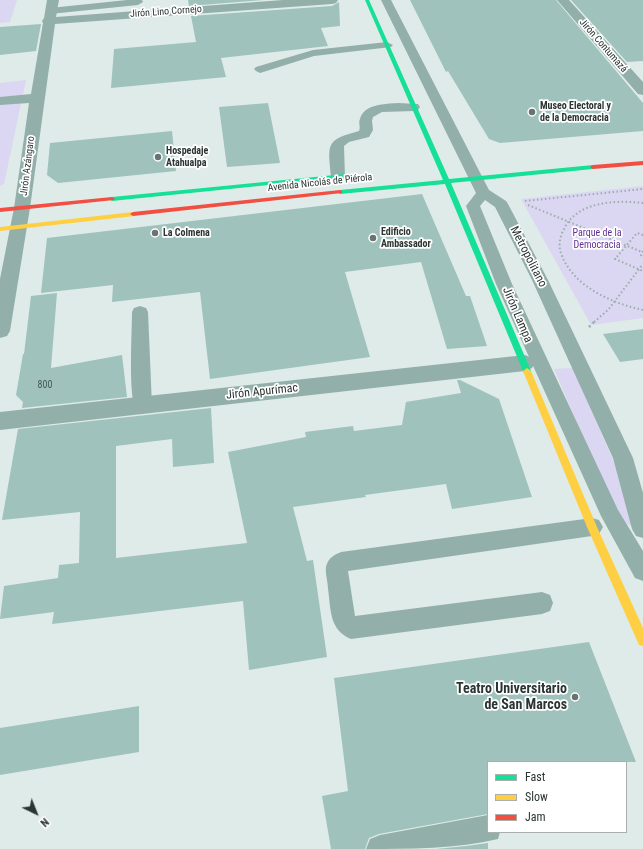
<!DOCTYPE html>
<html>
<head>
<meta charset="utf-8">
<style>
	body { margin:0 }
	#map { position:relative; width:643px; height:849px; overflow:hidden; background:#dfebe8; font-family:"Roboto Condensed",sans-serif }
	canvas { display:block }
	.legend { position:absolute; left:487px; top:761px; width:140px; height:72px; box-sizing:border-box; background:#fff; border:1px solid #aaaead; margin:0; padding:5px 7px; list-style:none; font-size:12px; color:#2a3432 }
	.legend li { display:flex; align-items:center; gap:8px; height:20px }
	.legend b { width:20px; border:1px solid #aaaead }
	.north { position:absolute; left:16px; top:793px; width:40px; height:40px; -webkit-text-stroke:3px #fff; paint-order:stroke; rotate:137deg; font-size:11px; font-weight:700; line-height:16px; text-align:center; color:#2a3432 }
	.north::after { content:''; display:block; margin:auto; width:14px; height:18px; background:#2a3432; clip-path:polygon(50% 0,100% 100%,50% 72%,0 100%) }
</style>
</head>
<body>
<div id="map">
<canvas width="643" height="849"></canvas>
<ul class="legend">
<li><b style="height:5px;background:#16e098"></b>Fast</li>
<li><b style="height:5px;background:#ffcf43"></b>Slow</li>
<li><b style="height:5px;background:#f24e42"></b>Jam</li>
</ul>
<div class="north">N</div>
</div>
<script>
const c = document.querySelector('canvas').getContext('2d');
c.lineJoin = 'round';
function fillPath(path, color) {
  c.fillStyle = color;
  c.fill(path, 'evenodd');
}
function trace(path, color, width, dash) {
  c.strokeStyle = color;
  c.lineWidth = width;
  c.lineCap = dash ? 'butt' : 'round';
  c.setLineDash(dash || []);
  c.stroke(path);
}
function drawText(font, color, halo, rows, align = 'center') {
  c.font = font + ' "Roboto Condensed",sans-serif';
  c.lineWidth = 3.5;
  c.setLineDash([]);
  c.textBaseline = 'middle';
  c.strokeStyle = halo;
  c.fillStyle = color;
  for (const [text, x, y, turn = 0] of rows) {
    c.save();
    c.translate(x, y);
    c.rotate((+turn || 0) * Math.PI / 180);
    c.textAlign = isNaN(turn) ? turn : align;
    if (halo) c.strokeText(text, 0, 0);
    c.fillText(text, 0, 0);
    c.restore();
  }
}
const green = new Path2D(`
	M0,0h17l-7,22 -10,1z
	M26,80l-22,104 -4,2v-103z
	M643,186v132l-52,7 -70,-126z
	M573,368l46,106 15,50 -3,2 -7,-4 -24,-45 -46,-108z`);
const building = new Path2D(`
	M188,0h75l-74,6z
	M410,0h146l87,103v28l-143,12 -11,-4 -41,-68 -2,1z
	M571,0h72v61l-16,1z
	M339,2l1,24 -19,2 7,18 -107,12 5,19 -115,11 3,-39 82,-7 -5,-26 141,-10z
	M41,24l-5,27 -36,4v-28z
	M268,103l12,60 -53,4 -8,-60z
	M172,131l4,40 -118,12 -11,-8 3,-32z
	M422,194l44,102h4l17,50 -40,3 -26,-87 -76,10 25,85 -160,22 -10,-87 -88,10 1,-17 -72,8 6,-55z
	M57,293l-6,75 71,-13 5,42 -105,11 1,-6 -7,-7 7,-41h1l7,-58z
	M643,329v30l-23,3 -17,-28z
	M457,380h3l39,19 33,98 -80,12 -6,-25 -81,11 1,2 -73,10 14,54 6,-1 14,97 -78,13 -6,-69 -191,23 2,-12 -54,7 4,-33 54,-8 1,-13 20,-2 1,-51 -78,8 16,-91 193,-21 3,55 -41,4 -1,-28 -56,7v112l131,-15 -19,-91 78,-15 -1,-5 48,-6 1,5 48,-6 4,-23 55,-9z
	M589,642l47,120h-148v52l-109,20 -10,4 -4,11h-34l-9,-53 26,-5 -14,-113z
	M139,706v46l-139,23v-47z
	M488,843v6h-52l30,-3z`);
const pathFar1 = new Path2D(`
	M525,201l118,-12
	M643,203c-27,-3 -66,-2 -79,26 -4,7 -6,17 -3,24 11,33 50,50 82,57
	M528,205l114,47
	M643,235l-6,-2 -22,26 28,12
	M643,251l-2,4 2,3
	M594,322l14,-12 35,-46`);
const path = new Path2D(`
	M589,327l6,-6`);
const lane = new Path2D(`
	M127,0h15l1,2 -5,3 -88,9 -5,-3 5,-3z
	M381,0h10l98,190 17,11 2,3 40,76 85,178 10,35v45l-7,-2 -4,-7 -19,-71 -81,-178 -37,-73 -10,-7 -5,6 32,78 106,226 25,41v30l-8,-3 -34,-62 -105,-232 -30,-78 10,-13z
	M387,42l6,3 -2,2 -77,9 -54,17 -4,-2 -2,-2 2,-2 57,-17z
	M398,103l20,1 2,3 -2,3 -4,1 -32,1 -9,5 -1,4 1,9 -4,7 -20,5 -5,4 1,31 -2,3 -5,1 -5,-1 -2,-3c-3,-33 -6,-37 28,-46 2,-4 -1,-8 1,-12 4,-15 25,-15 38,-16z
	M140,306l6,2 2,4 4,94 -2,5 -7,2 -7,-2c-8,-15 -4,-78 -4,-99l2,-4z
	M592,518l7,2 4,7 -4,7 -7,2 -244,35 7,45 187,-24 8,3 3,8 -3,8 -8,3 -191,25c-22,-9 -20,-30 -23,-50 0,-7 -3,-16 -2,-22 2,-9 8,-12 15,-15z
	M488,815v17h12l-2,7c-41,10 -89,10 -132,10l4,-10 10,-4z`);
const street = new Path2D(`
	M47,0h12l-3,17 227,-17h55l-2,3 -4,1 -277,20 -25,184 -20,123 -3,5 -7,2v-59l14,-71 15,-105 -29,2v-8l31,-3 12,-71 -1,-2 2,-3z
	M557,0h12l74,82v13l-5,-1z
	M525,355l7,3 3,5 -3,5 -7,3 -525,59v-18z`);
const fast = new Path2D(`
	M365,0h4l80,179 144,-14 3,2 -3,2 -142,14 80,188 -1,2h-6l-1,-2 -78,-187 -105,10 -3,-2 3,-2 103,-10z
	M345,174l2,1v2l-235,24 -3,-2 3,-2z`);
const slow = new Path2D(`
	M133,212l3,2 -1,2 -135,15v-4z
	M527,368l4,3 66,156 46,101v18l-4,-1 -52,-118 -64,-156z`);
const jam = new Path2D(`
	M643,161v4l-50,4 -3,-2 3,-2z
	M340,190l2,1v2l-209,23 -3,-2 3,-2z
	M112,197l3,2 -1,1 -114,12v-4z`);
const markers = [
	[532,112,4,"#697472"],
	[158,157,4,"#697472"],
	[155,233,4,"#697472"],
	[373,238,4,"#697472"],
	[575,697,4,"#697472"]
];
const farStreetnames = [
	["Jirón Lino Cornejo",166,12,-4],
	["Jirón Contumazá",603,46,49],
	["Jirón Azángaro",28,166,-83],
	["Avenida Nicolás de Piérola",320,183,-6]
];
const farPoinames = [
	["Museo Electoral y",540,106],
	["de la Democracia",540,118],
	["Hospedaje",166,151],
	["Atahualpa",166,163],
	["Edificio",381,232],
	["Ambassador",381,244],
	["La Colmena",163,233]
];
const farParknames = [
	["Parque de la",597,233],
	["Democracia",597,245]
];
const numberNames = [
	["800",45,385]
];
const streetNames = [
	["Metropolitano",528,257,63],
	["Jirón Lampa",517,315,67],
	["Jirón Apurímac",262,392,-6]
];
const nearPoinames = [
	["Teatro Universitario",567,689],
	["de San Marcos",567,705]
];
fillPath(green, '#dbd6f2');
fillPath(building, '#9fc2bd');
trace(pathFar1, '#9badaa', 2, [1.5, 2.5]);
trace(path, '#9badaa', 2.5, [2, 3]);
fillPath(lane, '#93afa9');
fillPath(street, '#93afa9');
fillPath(fast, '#16e098');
fillPath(slow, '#ffcf43');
fillPath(jam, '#f24e42');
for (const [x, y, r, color] of markers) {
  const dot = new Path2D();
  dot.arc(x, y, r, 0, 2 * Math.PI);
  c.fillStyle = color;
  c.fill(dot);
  trace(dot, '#fff', 1.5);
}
drawText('10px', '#2a3432', '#fff', farStreetnames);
drawText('bold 10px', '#2a3432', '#fff', farPoinames, 'left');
drawText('10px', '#613195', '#fff', farParknames);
drawText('10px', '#475855', null, numberNames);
drawText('12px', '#2a3432', '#fff', streetNames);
drawText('bold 14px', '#2a3432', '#fff', nearPoinames, 'right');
</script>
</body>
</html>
